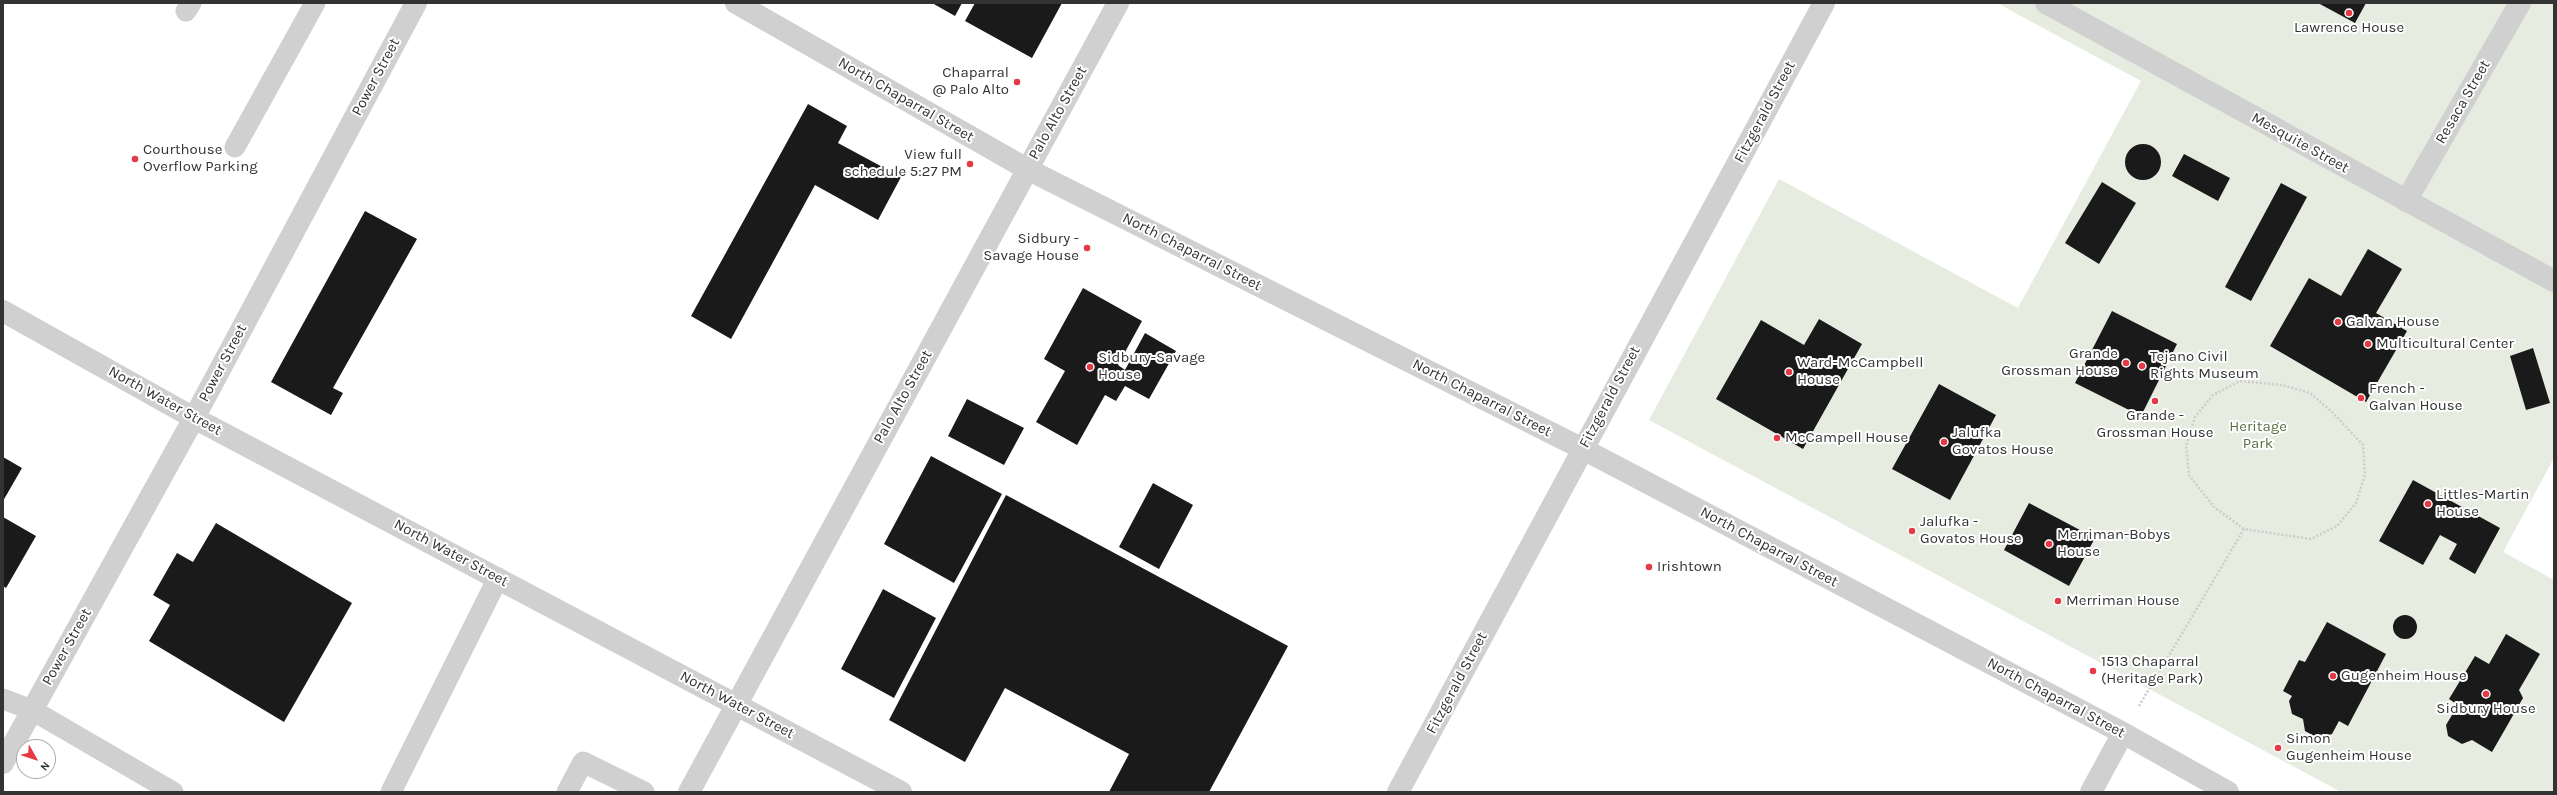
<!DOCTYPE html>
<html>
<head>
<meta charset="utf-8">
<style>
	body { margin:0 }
	#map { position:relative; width:2557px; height:795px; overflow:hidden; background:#fff; font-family:Karla,sans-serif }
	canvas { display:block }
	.frame { position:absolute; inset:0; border:4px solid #333; pointer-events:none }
	.north { position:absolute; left:16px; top:739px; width:40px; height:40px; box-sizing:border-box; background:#fff; border:1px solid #adadad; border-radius:50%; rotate:129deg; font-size:11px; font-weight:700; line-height:16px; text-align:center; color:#333 }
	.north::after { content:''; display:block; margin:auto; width:14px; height:18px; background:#e63946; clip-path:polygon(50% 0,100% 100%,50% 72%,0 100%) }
</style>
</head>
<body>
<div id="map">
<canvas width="2557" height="795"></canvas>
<div class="frame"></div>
<div class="north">N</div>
</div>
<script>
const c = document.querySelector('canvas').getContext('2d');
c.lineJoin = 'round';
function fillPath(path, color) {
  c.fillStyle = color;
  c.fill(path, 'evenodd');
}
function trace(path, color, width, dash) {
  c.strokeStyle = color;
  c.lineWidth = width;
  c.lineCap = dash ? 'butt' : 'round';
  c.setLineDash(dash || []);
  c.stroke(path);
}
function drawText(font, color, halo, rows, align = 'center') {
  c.font = font + ' Karla,sans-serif';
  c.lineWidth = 4;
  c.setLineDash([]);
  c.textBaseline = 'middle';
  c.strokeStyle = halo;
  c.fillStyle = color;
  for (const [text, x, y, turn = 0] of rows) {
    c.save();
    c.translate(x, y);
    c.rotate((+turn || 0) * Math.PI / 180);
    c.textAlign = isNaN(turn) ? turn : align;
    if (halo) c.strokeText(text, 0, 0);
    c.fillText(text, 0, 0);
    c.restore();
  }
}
const green = new Path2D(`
	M1997,3h557v455l-51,94 51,28v212h-213l-692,-372 130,-241 239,129 123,-227z`);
const building = new Path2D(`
	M932,3h30l-7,13z
	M975,3h87l-30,55 -67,-37z
	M2318,3h48l-11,20z
	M808,104l39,22 -9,17 63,34 -23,43 -63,-35 -84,154 -40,-23z
	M2125 162a18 18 0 1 1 36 0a18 18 0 1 1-36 0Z
	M2184,154l46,24 -12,23 -46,-25z
	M2102,182l34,21 -37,61 -34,-21z
	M2281,183l26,14 -56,104 -26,-14z
	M365,211l52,28 -84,149 10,5 -12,22 -60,-33z
	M2368,249l34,20 -26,44 31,18 -41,71 -96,-56 39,-68 32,18z
	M1083,288l59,33 -24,44 7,5 20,-37 31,18 -27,48 -24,-13 -9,15 -11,-6 -28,50 -41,-23 29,-51 -21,-12z
	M2112,311l65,33 -36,72 -66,-33z
	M1819,319l43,25 -59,105 -87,-50 45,-79 43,25z
	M2533,348l17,55 -24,7 -16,-54z
	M1939,384l57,31 -46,85 -58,-31z
	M967,399l57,29 -20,37 -56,-29z
	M931,456l71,38 -48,89 -70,-39z
	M3,457l19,11 -19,33z
	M2413,480l87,48 -25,46 -26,-15 8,-15 -17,-9 -17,30 -44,-24z
	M1153,483l40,22 -34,64 -40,-22z
	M1006,495l282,151 -79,146h-100l20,-38 -124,-66 -40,74 -76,-42z
	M2029,503l66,35 -26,48 -65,-36z
	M3,517l33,19 -30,52 -3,-2z
	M216,523l136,80 -68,119 -135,-81 21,-36 -17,-10 24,-42 16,9z
	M883,589l53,29 -42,80 -53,-29z
	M2393 627a12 12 0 1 1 24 0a12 12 0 1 1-24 0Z
	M2327,622l59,32 -38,72 -9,-5 -7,13 -14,4 -13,-7 -2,-12 -11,-5 -3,-13 3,-5 -9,-5 16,-31 6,2z
	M2506,634l34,20 -21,36 4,8 -31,54 -20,-12 -10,4 -14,-8 -2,-11 12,-20 -9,-6 26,-43 14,8z`);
const path = new Path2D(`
	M2240,381l42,4 28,8 22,19 31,33 2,30 -9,28 -19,23 -26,13 -67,-10 -30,-22 -25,-32 -3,-29 9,-29 18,-22z
	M2139,706l105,-177`);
const service = new Path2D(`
	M186,11l5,-8
	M235,147l80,-144
	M3,699l29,11 141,82
	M391,792l107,-214
	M567,792l16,-30 61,30`);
const minor = new Path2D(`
	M736,3l291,166 556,280 540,284 105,59
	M2046,3l508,278
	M2406,201l114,-198
	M3,763l191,-345 222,-415
	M689,792l429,-789
	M1398,792l426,-789
	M2091,792l32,-59`);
const tertiary = new Path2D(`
	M3,311l191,107 707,374`);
const markers = [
	[2349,13,4,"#e63946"],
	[1017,82,4,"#e63946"],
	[135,159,4,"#e63946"],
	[970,164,4,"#e63946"],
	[1087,248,4,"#e63946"],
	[2338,322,4,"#e63946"],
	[2368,344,4,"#e63946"],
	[2126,363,4,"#e63946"],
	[2142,366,4,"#e63946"],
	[1090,367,4,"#e63946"],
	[1789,372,4,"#e63946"],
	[2361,398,4,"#e63946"],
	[2155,401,4,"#e63946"],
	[1777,438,4,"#e63946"],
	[1944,442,4,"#e63946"],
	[2428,504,4,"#e63946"],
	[1912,531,4,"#e63946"],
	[2049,544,4,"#e63946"],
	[1649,567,4,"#e63946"],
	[2058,601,4,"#e63946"],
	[2093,671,4,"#e63946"],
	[2333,676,4,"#e63946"],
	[2486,694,4,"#e63946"],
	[2278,748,4,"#e63946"]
];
const poiNames = [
	["Lawrence House",2349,28,"center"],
	["Chaparral",1009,73,"right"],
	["@ Palo Alto",1009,90,"right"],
	["Courthouse",143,150],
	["Overflow Parking",143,167],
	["View full",962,155,"right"],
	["schedule 5:27 PM",962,172,"right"],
	["Sidbury -",1079,239,"right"],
	["Savage House",1079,256,"right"],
	["Galvan House",2346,322],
	["Multicultural Center",2376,344],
	["Grande",2118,354,"right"],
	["Grossman House",2118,371,"right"],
	["Tejano Civil",2150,357],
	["Rights Museum",2150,374],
	["Sidbury-Savage",1098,358],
	["House",1098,375],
	["Ward-McCampbell",1797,363],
	["House",1797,380],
	["French -",2369,389],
	["Galvan House",2369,406],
	["Grande -",2155,416,"center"],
	["Grossman House",2155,433,"center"],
	["Jalufka",1952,433],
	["Govatos House",1952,450],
	["McCampell House",1785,438],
	["Littles-Martin",2436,495],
	["House",2436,512],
	["Jalufka -",1920,522],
	["Govatos House",1920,539],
	["Merriman-Bobys",2057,535],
	["House",2057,552],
	["Irishtown",1657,567],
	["Merriman House",2066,601],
	["1513 Chaparral",2101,662],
	["(Heritage Park)",2101,679],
	["Gugenheim House",2341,676],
	["Sidbury House",2486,709,"center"],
	["Simon",2286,739],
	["Gugenheim House",2286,756]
];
const streetNames = [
	["Power Street",376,77,-62],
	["North Chaparral Street",906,100,30],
	["Resaca Street",2463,102,-60],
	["Fitzgerald Street",1765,112,-62],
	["Palo Alto Street",1058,113,-61],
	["Mesquite Street",2300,143,29],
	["North Chaparral Street",1192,252,27],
	["Power Street",223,363,-62],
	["Palo Alto Street",903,397,-61],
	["Fitzgerald Street",1610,397,-62],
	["North Chaparral Street",1482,398,27],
	["North Water Street",165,401,29],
	["North Chaparral Street",1769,547,28],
	["North Water Street",451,553,28],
	["Power Street",67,647,-61],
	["Fitzgerald Street",1457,683,-62],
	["North Chaparral Street",2056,698,28],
	["North Water Street",737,705,28]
];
const parkNames = [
	["Heritage",2258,427],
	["Park",2258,444]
];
fillPath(green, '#e6ecdf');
fillPath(building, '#1a1a1a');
trace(path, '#cdcdcd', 2.5, [2, 2]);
trace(service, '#d0d0d0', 21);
trace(minor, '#d0d0d0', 22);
trace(tertiary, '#d0d0d0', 22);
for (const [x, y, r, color] of markers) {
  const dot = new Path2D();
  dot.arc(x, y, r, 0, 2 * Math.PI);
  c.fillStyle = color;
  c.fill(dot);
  trace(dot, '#fff', 1.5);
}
drawText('15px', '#333', '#fff', poiNames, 'left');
drawText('15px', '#333', '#fff', streetNames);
drawText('15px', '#56703f', '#fff', parkNames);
</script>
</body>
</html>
